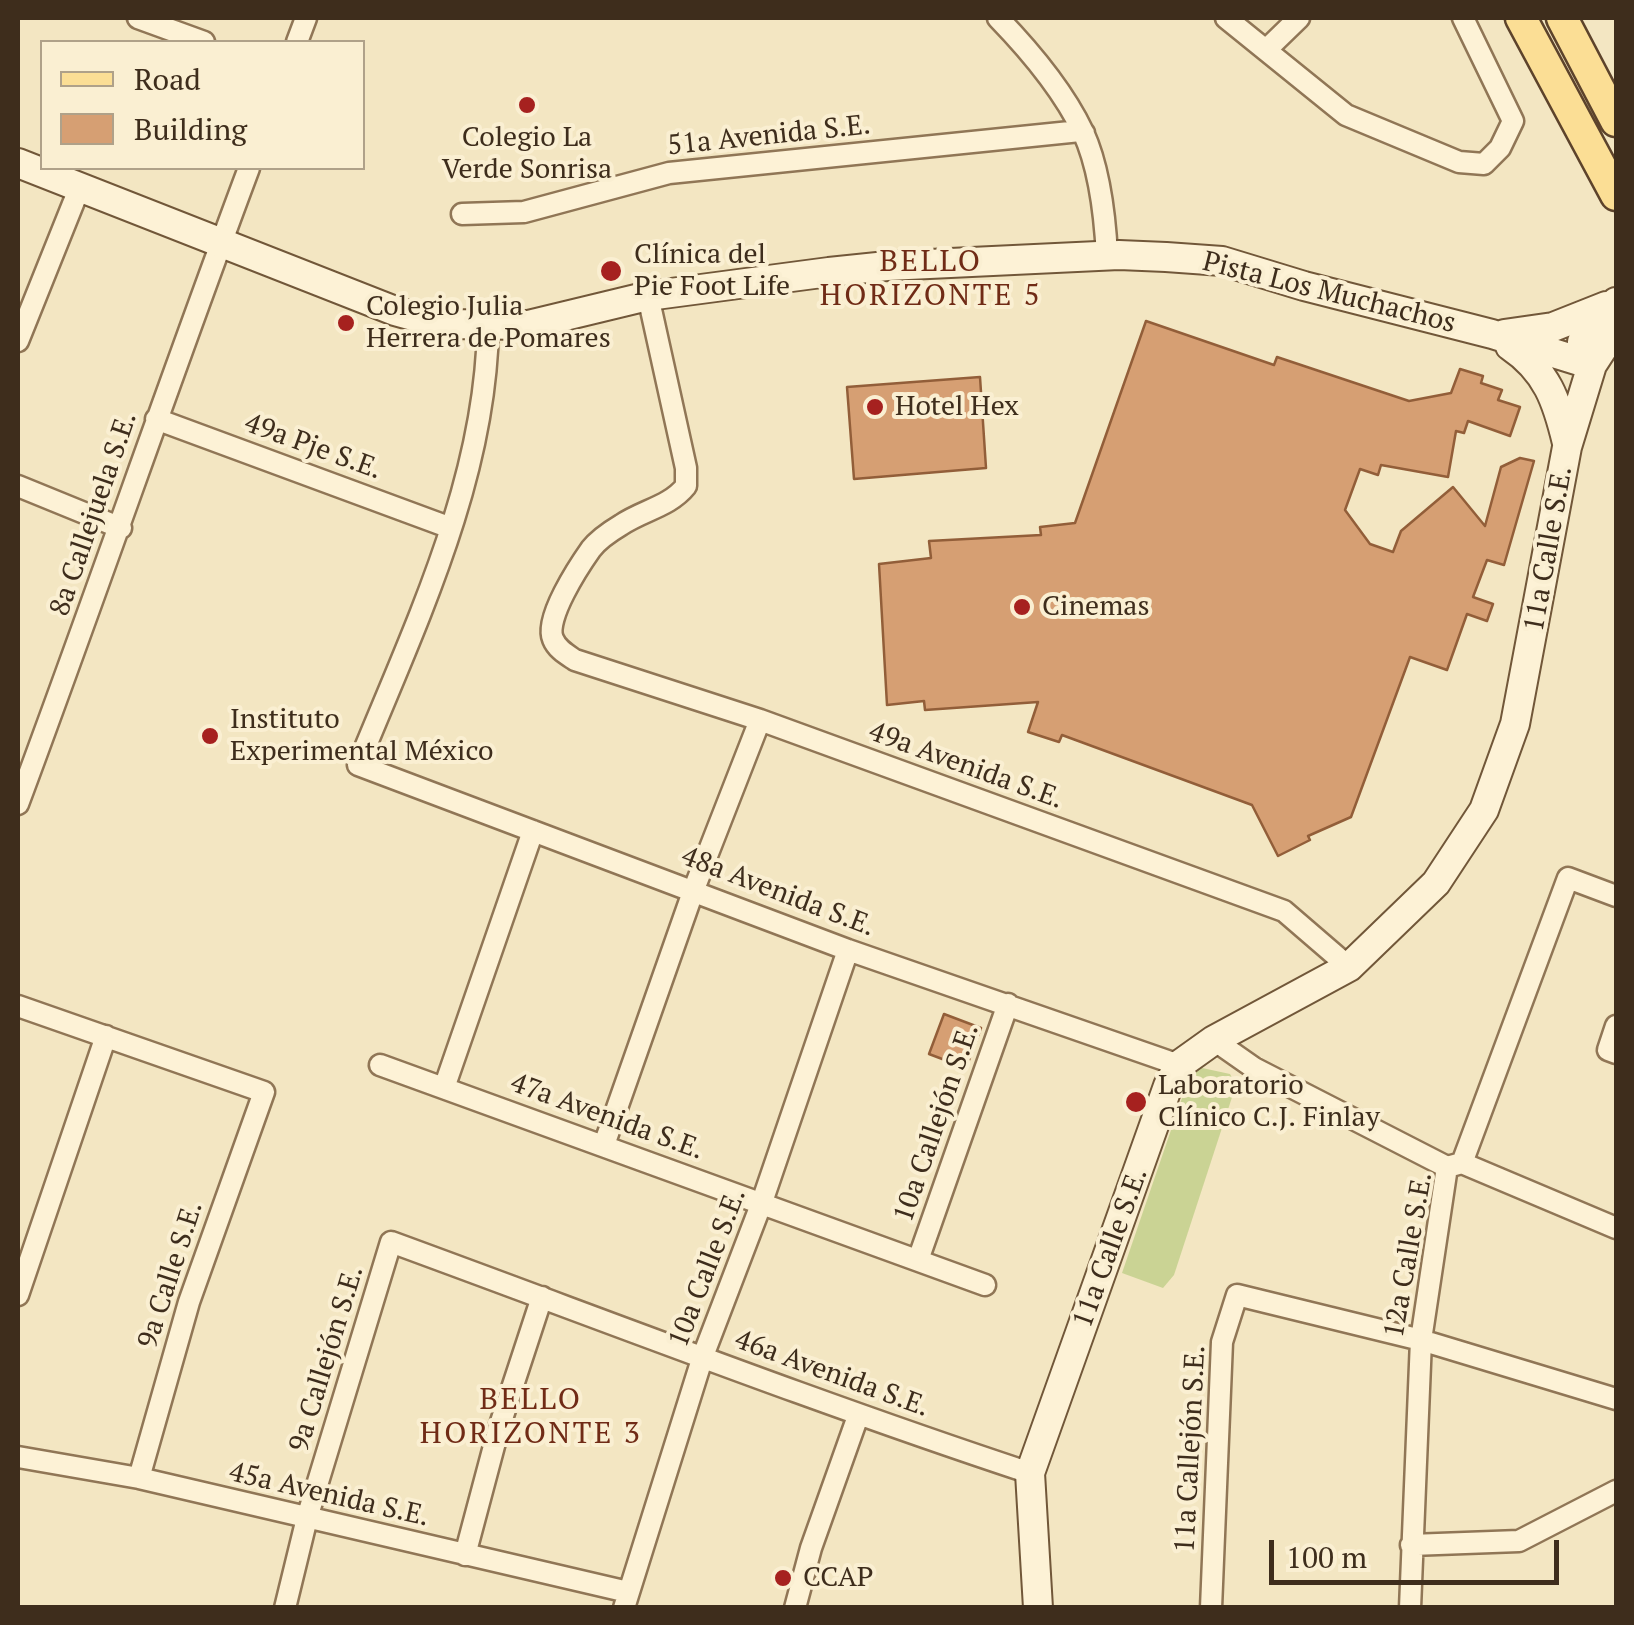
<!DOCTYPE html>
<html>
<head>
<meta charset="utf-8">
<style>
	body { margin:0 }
	#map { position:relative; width:1634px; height:1625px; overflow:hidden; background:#f3e6c2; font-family:"PT Serif",serif }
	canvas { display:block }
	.frame { position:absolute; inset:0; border:20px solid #3e2d1c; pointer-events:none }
	.legend { position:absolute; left:40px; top:40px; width:325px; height:130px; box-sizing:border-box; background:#faefd2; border:2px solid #afa189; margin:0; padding:12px 18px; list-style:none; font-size:30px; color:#3e2d1c }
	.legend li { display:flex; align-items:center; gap:20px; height:50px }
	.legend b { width:50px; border:2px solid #afa189 }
	.scale { position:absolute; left:1269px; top:1540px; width:290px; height:45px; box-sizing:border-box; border:5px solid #3e2d1c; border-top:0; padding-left:12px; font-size:30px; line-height:35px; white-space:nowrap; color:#3e2d1c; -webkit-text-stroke:8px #faefd2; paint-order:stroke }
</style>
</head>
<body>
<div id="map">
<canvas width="1634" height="1625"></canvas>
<div class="frame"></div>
<ul class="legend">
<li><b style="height:12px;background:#fbde95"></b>Road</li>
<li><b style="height:28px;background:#d69f73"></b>Building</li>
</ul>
<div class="scale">100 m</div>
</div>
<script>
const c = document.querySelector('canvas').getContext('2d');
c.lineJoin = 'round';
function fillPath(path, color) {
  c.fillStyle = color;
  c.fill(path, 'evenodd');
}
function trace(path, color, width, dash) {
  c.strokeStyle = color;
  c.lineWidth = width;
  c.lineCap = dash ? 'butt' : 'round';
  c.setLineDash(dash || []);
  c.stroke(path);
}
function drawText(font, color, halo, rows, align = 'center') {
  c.font = font + ' "PT Serif",serif';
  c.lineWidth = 8;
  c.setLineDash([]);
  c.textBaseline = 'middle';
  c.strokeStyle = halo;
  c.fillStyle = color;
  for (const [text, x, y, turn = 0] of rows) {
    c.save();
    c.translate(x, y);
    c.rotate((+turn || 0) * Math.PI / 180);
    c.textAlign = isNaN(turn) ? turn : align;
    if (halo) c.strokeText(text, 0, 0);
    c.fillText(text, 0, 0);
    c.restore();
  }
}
const green = new Path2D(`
	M1193,1066l37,8 6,11 -62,190 -11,13 -41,-15z`);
const building = new Path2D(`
	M1146,321l128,44 3,-8 132,44 42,-8 9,-24 23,7 -2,7 21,7 -4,10 22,7 -10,29 -42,-15 -4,12 -8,-2 -8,46 -67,-12 -3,10 -18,-6 -15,41 25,34 23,8 8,-21 52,-44 32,39 16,-59 19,-9 14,3 -30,104 -17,-5 -14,37 20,7 -6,17 -20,-7 -20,56 -37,-13 -59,160 -43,19 2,4 -32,16 -26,-51 -190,-70 -3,7 -31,-10 10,-30 -113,8 -1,-9 -37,4 -8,-141 52,-6 -2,-17 112,-6 -1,-8 35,-4z
	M980,377l6,91 -132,11 -7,-92z
	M944,1014l37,14 -15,40 -37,-14z`);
const street = new Path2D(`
	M138,18l66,24
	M998,18c32,33 65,72 85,114 17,37 22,84 24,124
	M1226,18l120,97 113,47 25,2 16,-16 13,-27 -50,-103
	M297,42l9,-24
	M1266,50l33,-32
	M462,214l62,-2 145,-39 411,-42 4,2
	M648,296l38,172v18c-17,21 -43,24 -65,39 -10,6 -23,15 -30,24 -12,17 -47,70 -38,90 4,10 13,15 22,21l185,60 524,191 65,56
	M488,326c-2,154 -73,299 -130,439l490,185 331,115
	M18,341l61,-152
	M156,419l295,109
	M18,486l103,42
	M18,804c79,-212 152,-425 231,-636
	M18,1006l246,86 -75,210 -50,176
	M1616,1026l-8,24 8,3
	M1214,1040l40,28 193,99
	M380,1065l605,220
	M444,1088l89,-257
	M604,1145l90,-256 66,-169
	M1462,1163l154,65
	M1447,1167l15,-4 106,-285 48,18
	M918,1260l90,-256
	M18,1295l88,-259
	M18,1457l121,21 489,114
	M1411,1545l108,-4 97,-50
	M465,1555l33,-124 44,-134
	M285,1608l22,-90 84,-276c213,78 424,160 639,231
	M624,1608l79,-252 59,-154 86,-252
	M795,1608l16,-60 47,-132
	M1211,1608l11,-266 15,-47 184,45 195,59
	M1410,1608l11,-268 26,-173`);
const secondary = new Path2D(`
	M18,163l377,148 47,13 86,1 120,-29 181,-24 58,-6 232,-11 47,2 56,4 82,25 188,48 100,31
	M1504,334l49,-7 53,-21
	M1582,342l34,-40
	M1510,346c37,25 47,55 57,97
	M1038,1608l-8,-135 138,-387 11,-21 35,-25 135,-73 87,-84 48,-73 31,-86 52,-277 25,-82 24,-37`);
const primary = new Path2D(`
	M1521,18l95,177
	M1562,18l54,103`);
const markers = [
	[527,105,10,"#a6211f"],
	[611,271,12,"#a6211f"],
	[346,323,10,"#a6211f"],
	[875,407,10,"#a6211f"],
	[1022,607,10,"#a6211f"],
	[210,736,10,"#a6211f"],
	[1136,1102,12,"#a6211f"],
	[783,1578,10,"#a6211f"]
];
const streetNames = [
	["51a Avenida S.E.",769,136,-6],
	["Pista Los Muchachos",1329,293,14],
	["49a Pje S.E.",313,447,20],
	["8a Callejuela S.E.",94,514,-71],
	["11a Calle S.E.",1549,549,-80],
	["49a Avenida S.E.",966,766,20],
	["48a Avenida S.E.",778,892,21],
	["47a Avenida S.E.",607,1117,20],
	["10a Callejón S.E.",937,1123,-71],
	["11a Calle S.E.",1111,1248,-70],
	["12a Calle S.E.",1409,1255,-80],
	["10a Calle S.E.",708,1268,-69],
	["9a Calle S.E.",171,1275,-72],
	["9a Callejón S.E.",327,1359,-73],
	["46a Avenida S.E.",832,1374,20],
	["11a Callejón S.E.",1191,1449,-87],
	["45a Avenida S.E.",329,1495,13]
];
const poiNames = [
	["Colegio La",527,138,"center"],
	["Verde Sonrisa",527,170,"center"],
	["Clínica del",634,255],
	["Pie Foot Life",634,287],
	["Colegio Julia",366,307],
	["Herrera de Pomares",366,339],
	["Hotel Hex",895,407],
	["Cinemas",1042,607],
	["Instituto",230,720],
	["Experimental México",230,752],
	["Laboratorio",1158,1086],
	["Clínico C.J. Finlay",1158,1118],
	["CCAP",803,1578]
];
const neighbourhoodNames = [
	["BELLO",931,262],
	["HORIZONTE 5",931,296],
	["BELLO",531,1400],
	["HORIZONTE 3",531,1434]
];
fillPath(green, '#cad394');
fillPath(building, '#d69f73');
trace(building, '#925e39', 2.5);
trace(street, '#907656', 25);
trace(secondary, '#715739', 32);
trace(primary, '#5d432b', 35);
trace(street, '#fdf2d6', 20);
trace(secondary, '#fdf2d6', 28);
trace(primary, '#fbde95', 30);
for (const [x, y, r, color] of markers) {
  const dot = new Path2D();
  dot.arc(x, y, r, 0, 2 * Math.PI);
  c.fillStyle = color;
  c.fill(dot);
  trace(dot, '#faefd2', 4);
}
drawText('28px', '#3e2d1c', '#faefd2', streetNames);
drawText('28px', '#3e2d1c', '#faefd2', poiNames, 'left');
c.letterSpacing = '2.5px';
drawText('30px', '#702b16', '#faefd2', neighbourhoodNames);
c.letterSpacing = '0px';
</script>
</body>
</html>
